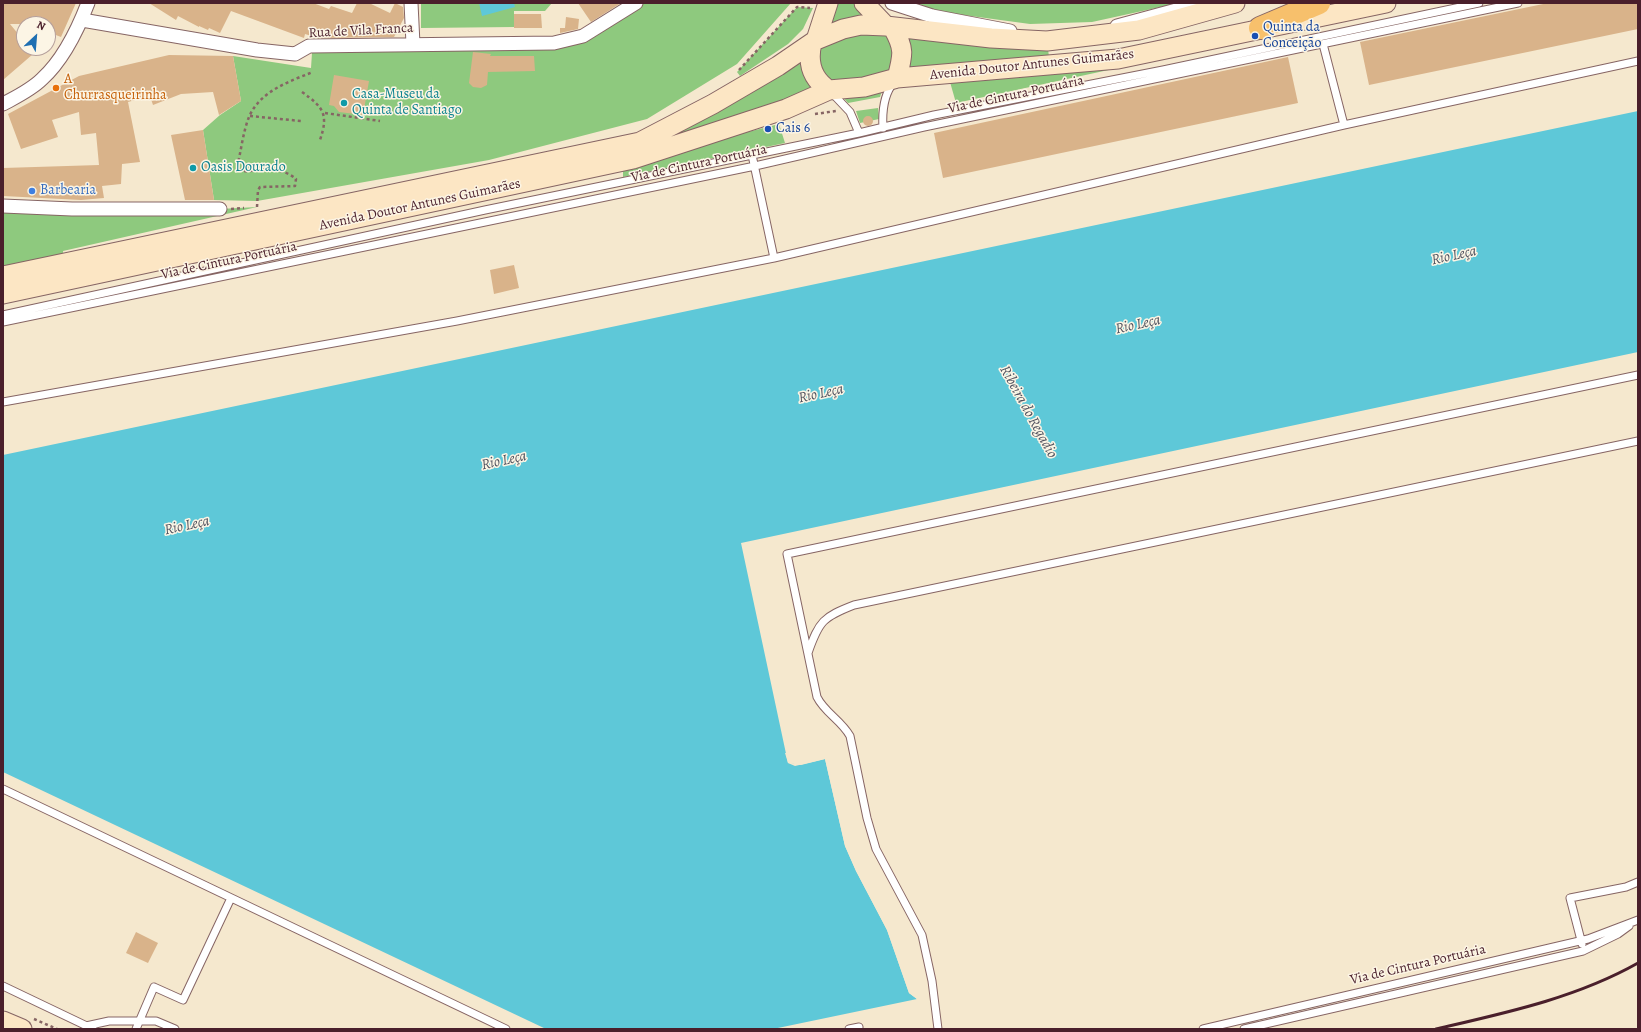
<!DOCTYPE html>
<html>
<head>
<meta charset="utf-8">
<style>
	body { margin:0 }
	#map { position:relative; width:1641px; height:1032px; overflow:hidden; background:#f5e8ce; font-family:Alegreya,serif }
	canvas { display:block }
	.frame { position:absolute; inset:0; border:4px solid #4a1f2b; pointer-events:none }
	.north { position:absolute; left:16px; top:16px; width:40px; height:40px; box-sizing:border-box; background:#fcf5e5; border:1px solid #b59f9b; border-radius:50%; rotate:26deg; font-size:11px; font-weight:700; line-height:16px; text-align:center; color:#4a1f2b }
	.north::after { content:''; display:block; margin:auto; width:14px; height:18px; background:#1f6fb2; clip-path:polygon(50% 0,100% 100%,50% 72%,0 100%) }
</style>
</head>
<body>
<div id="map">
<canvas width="1641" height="1032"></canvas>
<div class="frame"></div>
<div class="north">N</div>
</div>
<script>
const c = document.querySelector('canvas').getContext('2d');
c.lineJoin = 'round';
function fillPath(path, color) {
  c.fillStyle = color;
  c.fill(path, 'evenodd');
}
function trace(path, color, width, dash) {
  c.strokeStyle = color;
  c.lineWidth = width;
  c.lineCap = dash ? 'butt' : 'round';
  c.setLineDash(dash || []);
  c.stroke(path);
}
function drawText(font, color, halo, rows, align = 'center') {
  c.font = font + ' Alegreya,serif';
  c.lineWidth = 3;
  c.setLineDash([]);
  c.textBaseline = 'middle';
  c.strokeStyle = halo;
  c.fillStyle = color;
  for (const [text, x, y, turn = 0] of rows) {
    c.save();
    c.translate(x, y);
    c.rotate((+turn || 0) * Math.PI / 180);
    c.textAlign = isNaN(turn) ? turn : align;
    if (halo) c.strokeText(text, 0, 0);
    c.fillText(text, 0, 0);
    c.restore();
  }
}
const green = new Path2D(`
	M421,3h131l-7,8h-31v16l-93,1z
	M644,3h147l-54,61 -90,55 -158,41 -232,41 -43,-1 -11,-70 17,-15 21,-14 -8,-45 78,12 1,-15 211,-4 67,-11z
	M828,3h36l22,23 161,15 3,24 -153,13 -242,74 -9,-14 166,-95z
	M899,3h280l-87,19 -62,2 -74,-10z
	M797,7l16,1 -10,21 -15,15 -48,32 -3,-4z
	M1127,66l-171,37 -6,-21 73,-5z
	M883,88l-3,9 -32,6 -7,-8z
	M878,108l1,11 -19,4 -4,-12z
	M779,124l6,19 -162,34v-6l117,-37z
	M3,206l217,3 37,-2 -194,44 1,12 -61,13z`);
const water = new Path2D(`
	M479,3h35l1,4 -33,9z
	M1638,111v241l-897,191 47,220 13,2 24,-6 20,87 11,25 31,59 22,63 8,6 -144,30h-227l-543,-257v-317z`);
const pier = new Path2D(`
	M785,753h2l2,9 6,2 29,-7 3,1 20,87 10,25 32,59 21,63 7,4v3l-8,-6 -22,-63 -31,-59 -11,-25 -20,-87 -30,7 -7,-3z`);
const building = new Path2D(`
	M3,3h73l-15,34 -13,-5v-8h-38l14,17v7h16l-37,32z
	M149,3h164l16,6 2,-3 21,7 5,-10h12l21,10 5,-10 8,4 1,11 -10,19 -76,1 -13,-4 -1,4 -73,-27 -11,22 -11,-5 -1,2 -9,-4v1l-21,-11 -2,4z
	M578,3h43l-30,19z
	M1548,3h90v26l-269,56 -9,-43z
	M514,14h27l1,14h-28z
	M566,17l13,2 -1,10 -18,4v-5h5z
	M473,52l18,2 -1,2h44l1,15 -47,1 -1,13 -6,3 -8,-1 -4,-4z
	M169,55l64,1 8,45 -22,14 -6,-23 -32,2 -28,11 -3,-9 -22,6 12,60 -18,2 -1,20 -19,2 2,12 -23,2 -78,-4v-28l96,-3 -3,-32 -15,2 -2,-23 -27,8 6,17 -37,12 -13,-35 71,-38z
	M1288,57l10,46 -355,75 -9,-45z
	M334,75l35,6 -6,34 -24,-3 -5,-6 -5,-1z
	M863 121a5 5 0 1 1 10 0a5 5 0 1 1-10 0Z
	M203,130l11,70h-29l-14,-65z
	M514,265l5,23 -25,6 -4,-24z
	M136,932l22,11 -10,20 -22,-10z`);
const path = new Path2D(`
	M739,70l58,-63 13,1
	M302,92c21,15 27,22 18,48
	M325,113l55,8
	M815,114l21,-3
	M250,116l51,5
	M257,207l1,-17 2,-3 35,-1 1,-7c-7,-6 -18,-10 -28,-10 -11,-1 -21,6 -31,-1 4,-17 6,-36 12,-51 11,-26 41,-36 64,-45
	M231,209l13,-1
	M34,1019l23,10`);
const lane = new Path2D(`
	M1323,44l21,81
	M832,93l18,19 9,21
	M883,128c-1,-16 0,-33 11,-46
	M752,155l22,103
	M3,315l482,-105 374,-77 75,-18 229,-45 316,-67
	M3,322l752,-156 169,-39 594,-124
	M3,402l454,-81 317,-63 570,-133 294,-64
	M808,653c11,-32 15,-36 46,-48l784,-164
	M3,789l503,240
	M1582,944l-12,-46 56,-11 12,-5
	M3,986l90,43
	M86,1026l23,-5h47l19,8
	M136,1029l18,-42 29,13 48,-102
	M849,1029l10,-2v2
	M938,1029l-6,-48 -10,-46 -46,-86 -9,-31 -17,-82c-9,-16 -25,-23 -33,-39l-30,-143 851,-179
	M1203,1029l385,-90 50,-19
	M1244,1029l339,-78 35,-17 11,-8`);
const street = new Path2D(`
	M411,3l2,41
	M892,3l40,13 78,15
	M82,20l175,30 38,4 14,-8 245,-3 29,-7 53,-33
	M1117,26l63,-17 16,-6
	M3,104c13,-7 28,-14 39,-25 21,-19 36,-50 46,-76
	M3,206l69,3h148`);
const secondary = new Path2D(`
	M864,3l22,23
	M893,28c12,21 10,27 4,50
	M816,40l12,-37
	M812,43c-5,20 0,36 17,47
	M3,276l637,-134 73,-38 65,-38 38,-26 27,-11 18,-4 25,1 105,12 56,3 92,-11 96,-27
	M3,294l630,-135 153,-50 43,-19 35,-3 33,-9 221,-19 268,-56
	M3,1021l19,8`);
const highway = new Path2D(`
	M1260,28l59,-25`);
const rail = new Path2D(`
	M1436,1029c69,-16 140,-31 202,-66`);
const markers = [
	[1255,36,4,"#1a4fb4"],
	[56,88,4,"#e8710a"],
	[344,103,4,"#0f9aa8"],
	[768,129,4,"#1a4fb4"],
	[193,168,4,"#0f9aa8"],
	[32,191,4,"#3f7fe0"]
];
const transitNames = [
	["Quinta da",1263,28],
	["Conceição",1263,44],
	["Cais 6",776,129]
];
const streetNames = [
	["Rua de Vila Franca",361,31,-3],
	["Avenida Doutor Antunes Guimarães",1032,65,-6],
	["Via de Cintura Portuária",1016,95,-12],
	["Via de Cintura Portuária",699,164,-12],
	["Avenida Doutor Antunes Guimarães",420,205,-12],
	["Via de Cintura Portuária",229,261,-12],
	["Via de Cintura Portuária",1418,965,-13]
];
const foodNames = [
	["A",64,80],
	["Churrasqueirinha",64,96]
];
const cultureNames = [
	["Casa-Museu da",352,95],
	["Quinta de Santiago",352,111],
	["Oasis Dourado",201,168]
];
const shopNames = [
	["Barbearia",40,191]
];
const waterNames = [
	["Rio Leça",1454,256,-12],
	["Rio Leça",1138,325,-12],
	["Rio Leça",821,394,-12],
	["Ribeira do Regadio",1028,412,61],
	["Rio Leça",504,461,-12],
	["Rio Leça",187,526,-12]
];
fillPath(green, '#8ec97e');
fillPath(water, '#5ec8d8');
fillPath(pier, '#f5e8ce');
fillPath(building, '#d9b38a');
trace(lane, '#866564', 9);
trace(street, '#866564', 15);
trace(secondary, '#866564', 21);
trace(highway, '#866564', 24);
trace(path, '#866564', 2.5, [3, 3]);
trace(lane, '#fff', 7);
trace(street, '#fff', 13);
trace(secondary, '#fce6c4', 19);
trace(highway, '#f7c06c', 22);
trace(rail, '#4a1f2b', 3);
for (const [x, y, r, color] of markers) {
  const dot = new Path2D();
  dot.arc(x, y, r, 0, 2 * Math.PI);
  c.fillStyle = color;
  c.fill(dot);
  trace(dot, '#fcf5e5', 1.5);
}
drawText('14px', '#164399', '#fcf5e5', transitNames, 'left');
drawText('14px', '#4a1f2b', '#fcf5e5', streetNames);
drawText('14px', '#c56008', '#fcf5e5', foodNames, 'left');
drawText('14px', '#0d838f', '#fcf5e5', cultureNames, 'left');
drawText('14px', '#366cbe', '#fcf5e5', shopNames, 'left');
drawText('italic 15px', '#50525f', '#fcf5e5', waterNames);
</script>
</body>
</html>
